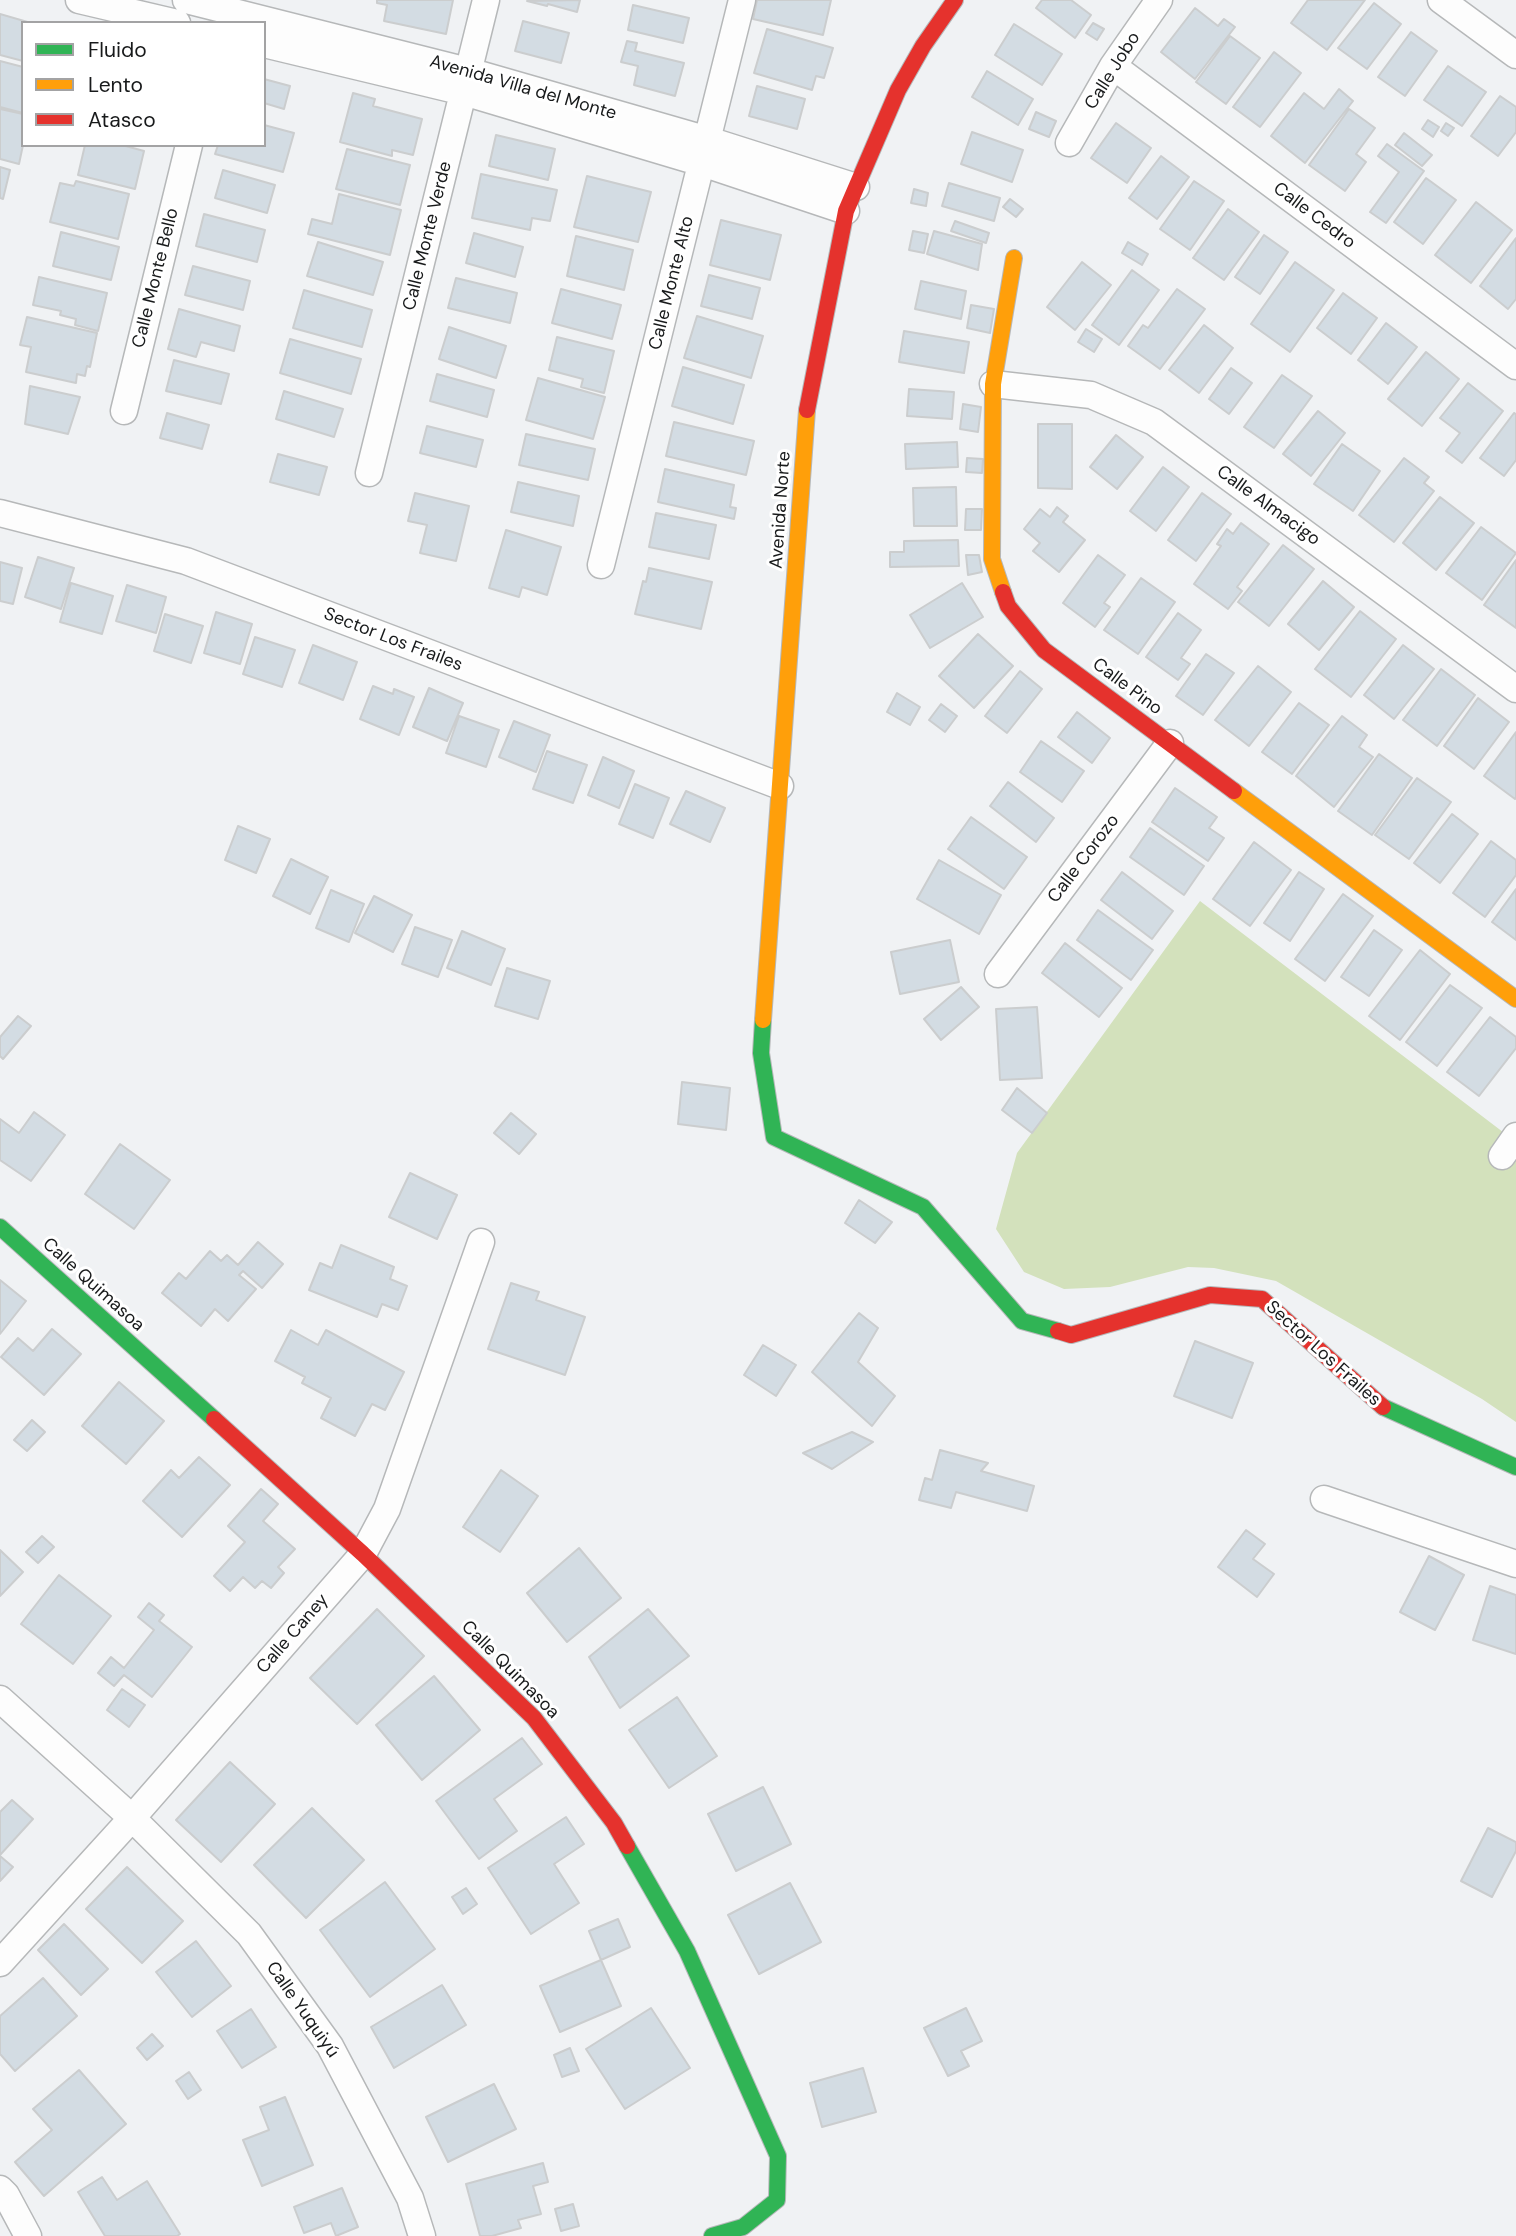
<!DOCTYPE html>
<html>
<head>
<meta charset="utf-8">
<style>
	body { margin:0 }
	#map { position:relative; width:1516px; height:2236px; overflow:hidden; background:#f0f2f4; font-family:"DM Sans",sans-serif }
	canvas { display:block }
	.legend { position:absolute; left:21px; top:21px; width:245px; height:126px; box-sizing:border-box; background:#fff; border:2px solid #a3a3a4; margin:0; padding:9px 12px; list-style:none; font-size:21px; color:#181a1b }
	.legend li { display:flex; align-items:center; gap:14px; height:35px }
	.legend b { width:35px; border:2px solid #a3a3a4 }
</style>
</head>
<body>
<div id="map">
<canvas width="1516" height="2236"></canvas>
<ul class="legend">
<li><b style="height:9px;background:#30b455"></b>Fluido</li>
<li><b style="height:9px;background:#ff9f0a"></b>Lento</li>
<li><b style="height:9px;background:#e5322d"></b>Atasco</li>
</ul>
</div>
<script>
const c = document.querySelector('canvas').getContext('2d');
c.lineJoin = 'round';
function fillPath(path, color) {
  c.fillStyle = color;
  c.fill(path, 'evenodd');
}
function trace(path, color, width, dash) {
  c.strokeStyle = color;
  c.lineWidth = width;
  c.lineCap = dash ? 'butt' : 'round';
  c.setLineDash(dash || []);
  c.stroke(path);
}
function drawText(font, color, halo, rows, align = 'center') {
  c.font = font + ' "DM Sans",sans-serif';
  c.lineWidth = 6;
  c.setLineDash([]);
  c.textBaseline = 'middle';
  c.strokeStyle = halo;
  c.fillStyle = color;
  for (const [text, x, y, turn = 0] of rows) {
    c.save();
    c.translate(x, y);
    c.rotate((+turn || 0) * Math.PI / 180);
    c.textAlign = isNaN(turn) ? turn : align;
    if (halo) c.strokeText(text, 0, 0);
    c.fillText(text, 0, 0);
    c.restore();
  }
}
const green = new Path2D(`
	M1200,901l316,241v280l-34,-23 -206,-118 -62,-13 -26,-1 -78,20 -46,2 -40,-17 -28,-43 21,-76z`);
const building = new Path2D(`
	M377,0h76l-7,34 -62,-13 3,-16 -10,-2z
	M580,0l-3,12 -29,-8 -1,2 -20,-5z
	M757,0h74l-8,35 -70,-16z
	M1042,0h29l20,15 -16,23 -39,-30z
	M1308,0h57l-38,50 -36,-27z
	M1374,3l27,21 -34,45 -29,-21z
	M633,5l56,13 -6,25 -55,-13z
	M1195,8l23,18 6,-7 11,8 -40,52 -34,-27z
	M0,14l31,9h-8v38l-23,-6z
	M523,21l46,12 -8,30 -46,-12z
	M1093,23l11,6 -7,11 -11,-7z
	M1014,24l48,30 -20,31 -47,-30z
	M767,29l66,19 -9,30 -8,-2 -4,14 -58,-17z
	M1411,32l26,19 -32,45 -27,-19z
	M1230,36l30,22 -34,46 -30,-22z
	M627,41l10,2 -2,8 49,12 -9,33 -41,-11 4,-19 -17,-4z
	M1274,52l27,21 -41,54 -27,-20z
	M0,61l23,6v46l-23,-6z
	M1448,66l38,26 -24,34 -38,-26z
	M987,71l46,28 -15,26 -46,-28z
	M264,79l26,7 -6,23 -20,-6z
	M757,86l48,13 -8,30 -48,-13z
	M1339,89l14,12 -48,62 -34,-27 33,-43 20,16z
	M353,93l22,6 -2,7 49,13 -9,36 -21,-5v6l-52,-14z
	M1500,96l16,11v25l-18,24 -27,-20z
	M0,109l23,5v31l-4,19 -19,-5z
	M1349,109l26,19 -19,26 10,8 -21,29 -36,-26z
	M1036,112l20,9 -7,16 -20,-8z
	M1428,120l11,7 -6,10 -11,-8z
	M1116,123l35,25 -24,35 -36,-25z
	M1446,123l8,5 -6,8 -7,-5z
	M264,125l30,8 -11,39 -68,-18 3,-9h46z
	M972,132l51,18 -11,32 -51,-18z
	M1404,133l28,22 -10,11 -27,-21z
	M496,135l59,14 -7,31 -59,-14z
	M1387,144l37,27 -38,52 -16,-11 29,-40 -21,-16z
	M85,145h37l22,6 -9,38 -57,-14z
	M347,149l63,16 -10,40 -64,-16z
	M1161,156l28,21 -32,42 -28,-21z
	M0,167l10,3 -7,29 -3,-1z
	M223,170l52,15 -8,28 -52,-15z
	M481,174l76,16 -7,31 -18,-3 -2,12 -58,-12z
	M587,176l64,16 -13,50 -64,-15z
	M1426,178l30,22 -33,44 -29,-22z
	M76,181l53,13 -11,45 -68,-17 10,-39 14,3z
	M1194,181l30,20 -34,49 -30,-21z
	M949,183l51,15 -6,23 -52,-15z
	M914,189l14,4 -2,13 -15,-3z
	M339,194l62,16 -11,45 -82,-21 4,-15 20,5z
	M1010,199l13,10 -7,8 -13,-10z
	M1476,202l36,28 -41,53 -36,-28z
	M1228,209l31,23 -35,48 -31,-22z
	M204,214l61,16 -8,32 -61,-16z
	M721,220l60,15 -11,45 -60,-15z
	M955,221l34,12 -3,10 -35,-12z
	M913,231l15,3 -4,19 -15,-3z
	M934,231l48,13 -4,26 -51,-16z
	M61,232l58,15 -8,33 -58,-14z
	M474,233l49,14 -8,30 -49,-14z
	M1264,235l24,17 -28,42 -25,-17z
	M576,236l57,14 -9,40 -57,-14z
	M1516,238v61l-8,10 -28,-23z
	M318,242l65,20 -10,33 -66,-19z
	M1128,242l20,12 -6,11 -20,-12z
	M1082,262l29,23 -36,45 -28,-23z
	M1295,262l39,28 -44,62 -39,-28z
	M193,266l57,15 -7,29 -58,-15z
	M1132,270l27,20 -40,55 -27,-20z
	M709,275l51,13 -8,31 -51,-13z
	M39,277l68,16 -9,38 -23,-6 1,-6 -16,-4 1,-4 -28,-6z
	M456,278l61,15 -7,30 -62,-15z
	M921,281l45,10 -5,28 -46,-10z
	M561,289l60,16 -9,34 -60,-16z
	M1177,289l28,20 -45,60 -32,-23 15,-21 5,3z
	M304,290l68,20 -10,37 -69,-19z
	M1343,293l34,25 -26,36 -34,-26z
	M971,305l23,4 -4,24 -23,-5z
	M179,309l61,17 -6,25 -33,-9 -5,15 -28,-8z
	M697,316l66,20 -12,42 -67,-20z
	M27,317l70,16 -7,34 -3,-1 -2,10 -8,-2 -1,9 -50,-11 5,-25 -11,-2z
	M1386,323l31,24 -29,37 -30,-24z
	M1204,325l29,23 -34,45 -30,-23z
	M449,327l57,19 -10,32 -57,-19z
	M1086,329l16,10 -8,13 -16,-10z
	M904,331l65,11 -5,31 -65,-11z
	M557,337l57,14 -10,42 -23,-6 2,-8 -34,-9z
	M290,339l71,20 -10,35 -71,-21z
	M1426,352l33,27 -37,47 -34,-27z
	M174,360l55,14 -8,30 -55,-13z
	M683,367l61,18 -11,39 -61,-18z
	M1231,368l21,15 -23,31 -20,-15z
	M437,374l57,16 -7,27 -57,-16z
	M1282,375l30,21 -38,52 -30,-21z
	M538,378l67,19 -12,42 -67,-19z
	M1468,383l35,28 -41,52 -16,-12 14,-18 -20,-15z
	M30,386l50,11 -12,37 -43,-10z
	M909,389l45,3 -2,27 -45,-3z
	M284,391l59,18 -9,28 -58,-18z
	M963,404l18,3 -3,25 -18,-3z
	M1318,411l27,22 -34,43 -28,-22z
	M167,413l42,12 -7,24 -42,-11z
	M1514,413l2,1v46l-12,16 -24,-18z
	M674,422l80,19 -8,34 -80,-19z
	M1038,424h34v65l-34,-1z
	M427,426l56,14 -7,27 -56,-14z
	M526,434l69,15 -7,31 -69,-15z
	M1116,435l27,22 -26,32 -27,-22z
	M957,442l1,25 -52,2 -1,-25z
	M1342,444l38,27 -27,40 -39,-27z
	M278,454l49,13 -8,28 -49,-13z
	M967,458l16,1 -1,14 -16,-1z
	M1404,458l25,19 -5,6 10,8 -40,51 -35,-27z
	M1163,467l26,20 -33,44 -26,-20z
	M665,469l69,16 -4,22 6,1 -2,11 -76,-17z
	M518,482l61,14 -6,30 -62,-14z
	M956,487l1,39h-43l-1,-38z
	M415,493l54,13 -13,55 -36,-8 7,-28 -19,-4z
	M1202,493l29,21 -35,47 -28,-21z
	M1440,497l34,26 -38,47 -33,-27z
	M1057,507l11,9 -5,6 22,18 -26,32 -26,-21 7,-8 -16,-14 16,-20 10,8z
	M966,509h16l-1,21h-16z
	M656,513l60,12 -7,34 -60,-12z
	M1241,523l28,21 -32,43 5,4 -14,18 -34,-25 27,-38 -4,-2 10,-15 6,5z
	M1481,527l35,26 -34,47 -36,-27z
	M506,530l55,17 -14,48 -25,-8 -3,10 -30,-9z
	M958,540l1,26 -69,1v-15h14v-11z
	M1283,545l31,24 -45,57 -31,-24z
	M966,555h13l3,17 -14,3z
	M1098,555l27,20 -21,28 6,4 -15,20 -32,-24z
	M38,557l36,11 -13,41 -36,-12z
	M1516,560v68l-32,-23z
	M0,562l22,6 -9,36 -13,-3z
	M649,568l63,14 -11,47 -66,-15 8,-33 3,1z
	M1141,578l34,24 -37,52 -34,-24z
	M1323,581l31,26 -35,43 -31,-26z
	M71,583l42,13 -11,38 -42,-12z
	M962,583l21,34 -53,31 -20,-33z
	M127,585l39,12 -10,36 -40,-12z
	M1360,611l36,28 -45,58 -36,-28z
	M216,612l36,12 -12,40 -36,-11z
	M1178,613l23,17 -20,28 9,6 -12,16 -32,-23z
	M165,614l38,12 -12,37 -37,-12z
	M978,634l35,32 -39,42 -35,-32z
	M255,637l40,13 -13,37 -39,-13z
	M313,645l44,17 -14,38 -44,-17z
	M1403,645l31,24 -40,50 -30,-24z
	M1206,654l28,19 -31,42 -27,-19z
	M1258,666l33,26 -42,54 -34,-26z
	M1441,669l34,26 -38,51 -34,-26z
	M1020,671l22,18 -35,44 -22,-17z
	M373,686l20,8 1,-5 20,8 -15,38 -39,-16z
	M429,688l34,15 -16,38 -34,-14z
	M897,693l23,14 -10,18 -23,-13z
	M1478,698l31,24 -35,47 -30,-23z
	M1299,703l30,22 -37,49 -30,-22z
	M941,704l16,12 -12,16 -16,-12z
	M1077,712l33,26 -18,25 -34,-26z
	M459,716l40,14 -13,37 -40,-14z
	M1342,716l25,19 -8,12 14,10 -39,50 -38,-31z
	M514,721l36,14 -14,37 -37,-15z
	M1516,732v65l-1,2 -31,-23z
	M1041,741l43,30 -22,31 -42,-30z
	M547,751l40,14 -14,38 -40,-14z
	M1379,754l33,24 -40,57 -34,-24z
	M603,757l31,14 -15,37 -31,-13z
	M1417,778l34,24 -42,57 -34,-24z
	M1008,782l46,36 -18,24 -46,-36z
	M635,784l34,14 -16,40 -34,-14z
	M1175,788l42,29 -8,11 15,10 -16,23 -56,-39z
	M686,791l39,17 -15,34 -40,-18z
	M1452,814l26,20 -38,49 -26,-20z
	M971,817l56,40 -23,32 -56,-40z
	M238,826l32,13 -14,34 -31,-13z
	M1150,828l54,38 -20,29 -54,-38z
	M1491,841l25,19v15l-31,42 -32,-24z
	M1254,842l37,28 -41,56 -37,-27z
	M291,859l37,18 -18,37 -37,-18z
	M939,860l62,35 -22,39 -62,-35z
	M1122,872l51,39 -21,28 -51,-39z
	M1299,872l25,17 -34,52 -26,-18z
	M1516,889v51l-24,-18z
	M331,890l33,14 -15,38 -33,-14z
	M1343,894l30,22 -48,65 -30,-22z
	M374,896l38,19 -19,37 -38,-19z
	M1098,910l55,40 -22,30 -54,-40z
	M415,927l37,13 -14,37 -36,-13z
	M1374,930l28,20 -33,46 -28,-19z
	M462,931l43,18 -14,36 -44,-17z
	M950,940l9,42 -59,12 -9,-42z
	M1065,943l57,45 -23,29 -57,-44z
	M1420,950l30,24 -50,66 -31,-24z
	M507,968l43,13 -12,38 -43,-13z
	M1450,985l32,23 -45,58 -31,-24z
	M961,987l18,20 -38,33 -17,-21z
	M1037,1007l5,71 -42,2 -4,-71z
	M18,1016l13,10 -28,33 -3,-3v-19z
	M1490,1017l26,20v11l-37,48 -32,-24z
	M682,1082l48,6 -4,42 -48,-6z
	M1017,1088l30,25 -15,20 -30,-23z
	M34,1112l31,23 -34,46 -31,-21v-41l19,14z
	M511,1113l25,21 -17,20 -25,-21z
	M120,1144l50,36 -36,49 -49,-35z
	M410,1173l47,22 -20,44 -48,-22z
	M859,1200l33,22 -17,21 -30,-20z
	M258,1242l25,22 -21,24 -19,-17 -4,4 17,14 -28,32 -13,-12 -14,17 -39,-33 17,-20 7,6 24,-28 11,10 6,-6 11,10z
	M341,1245l53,22 -4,12 17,7 -9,24 -16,-6 -5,13 -68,-27 11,-27 12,5z
	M0,1280l26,21 -26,33z
	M511,1283l28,9 -3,8 49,17 -20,58 -77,-26z
	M859,1313l19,15 -20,34 37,34 -23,30 -60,-54z
	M52,1329l29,25 -37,41 -43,-38 17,-19 15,13z
	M291,1330l27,15 8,-15 78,42 -19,38 -13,-6 -17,32 -34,-18 10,-20 -29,-15 3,-6 -30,-16z
	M1195,1341l58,22 -21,55 -58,-22z
	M763,1345l33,20 -20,31 -32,-21z
	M119,1382l45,39 -38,43 -44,-38z
	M32,1420l13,12 -18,19 -13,-11z
	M852,1432l21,10 -41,27 -29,-16z
	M940,1450l48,13 -7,8 53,15 -7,25 -71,-19 -5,16 -32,-8 6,-22 7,2z
	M199,1457l31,28 -48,52 -39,-36 28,-31 8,8z
	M501,1470l37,26 -38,56 -37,-25z
	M261,1489l17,15 -15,17 32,28 -17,18 6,6 -13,15 -9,-7 -7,7 -12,-11 -13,14 -16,-15 31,-34 -17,-16z
	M1246,1530l19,14 -12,15 21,15 -17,23 -39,-30z
	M42,1536l12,11 -16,16 -12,-11z
	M579,1548l42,50 -54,44 -40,-49z
	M0,1550l23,22 -23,24z
	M1429,1556l35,19 -29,55 -35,-18z
	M59,1575l52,41 -38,48 -52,-40z
	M1490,1586l26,9v59l-43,-14z
	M149,1603l15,12 -5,6 33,26 -40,50 -28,-22 -10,11 -16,-13 13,-16 13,11 30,-38 -16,-13z
	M377,1609l47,47 -67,68 -47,-46z
	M648,1609l41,47 -69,52 -31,-51z
	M434,1676l46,54 -58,50 -46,-55z
	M122,1689l23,16 -16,22 -22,-17z
	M677,1697l40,59 -48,32 -40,-58z
	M522,1738l20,26 -48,35 23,32 -38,28 -43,-58z
	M230,1762l45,42 -54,58 -45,-42z
	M763,1787l28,57 -55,27 -28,-57z
	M12,1800l21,19 -33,36v-43z
	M312,1808l52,52 -58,58 -52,-53z
	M566,1817l18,27 -30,20 25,39 -48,31 -43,-66z
	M1488,1828l28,14v9l-24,46 -31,-16z
	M0,1856l13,11 -13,14z
	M127,1867l56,54 -41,42 -56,-54z
	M385,1882l50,67 -65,48 -50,-67z
	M790,1883l31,59 -62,32 -31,-59z
	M466,1888l11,16 -14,10 -11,-17z
	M618,1919l12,28 -29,13 -12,-29z
	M64,1924l44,45 -27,26 -43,-45z
	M196,1941l35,45 -39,31 -36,-45z
	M601,1960l20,46 -61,26 -20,-46z
	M43,1978l34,38 -62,55 -15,-17v-38z
	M442,1985l24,40 -72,43 -23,-41z
	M651,2008l39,60 -65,41 -39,-60z
	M966,2008l16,33 -21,10 8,15 -21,10 -24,-48z
	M251,2009l25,38 -34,21 -25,-37z
	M152,2034l11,12 -16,14 -10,-12z
	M570,2048l9,23 -17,6 -8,-22z
	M863,2068l13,44 -54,15 -12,-44z
	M79,2070l47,54 -82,72 -29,-34 37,-32 -19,-21z
	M189,2072l12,18 -13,9 -12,-18z
	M494,2084l22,45 -68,33 -22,-45z
	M285,2097l28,68 -51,21 -19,-46 26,-10 -9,-23z
	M543,2163l5,19 -15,4 8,28 -23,6 3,8 -29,8h-12l-14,-52z
	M102,2177l15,23 30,-19 33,53 -3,2h-72l-27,-44z
	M342,2188l16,39 -22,9 -5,-13 -27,10 -10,-26z
	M573,2204l6,22 -18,5 -6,-22z`);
const street = new Path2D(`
	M79,0l98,23
	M186,0l282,71 240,69 148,47
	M1441,0l75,55
	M264,44l200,48 238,71 144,48
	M1113,66l403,300
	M1069,143l44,-77 46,-66
	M993,384l98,11 63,27 362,267
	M124,411l65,-266
	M369,473l117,-473
	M0,513l186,48 594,225
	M601,565l141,-565
	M998,974l172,-231
	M1502,1156l14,-20
	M1324,1499l192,65
	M0,1699l132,119 117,116 81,112 80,152 12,38
	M0,1963l132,-145 231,-264 24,-45 94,-267
	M0,2189l6,6 22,41`);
const fast = new Path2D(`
	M763,1020l-2,33 13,84 149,70 99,114 36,10
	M0,1227l214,192
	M1383,1407l133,60
	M627,1846l60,105 91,205 -1,44 -34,27 -31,9`);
const slow = new Path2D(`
	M1003,592l-11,-33 1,-175 21,-126
	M1234,791l282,208
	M763,1020l44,-610`);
const jam = new Path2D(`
	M807,410l39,-199 52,-121 25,-44 32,-46
	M1003,592l5,14 36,44 190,141
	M1058,1331l13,4 139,-40 52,4 121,108
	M214,1419l149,135 171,164 80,105 13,23`);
const streetNames = [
	["Calle Jobo",1113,71,-58],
	["Avenida Villa del Monte",523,88,16],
	["Calle Cedro",1314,216,37],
	["Calle Monte Verde",428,236,-76],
	["Calle Monte Bello",156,278,-76],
	["Calle Monte Alto",672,283,-76],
	["Calle Almacigo",1268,506,36],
	["Avenida Norte",781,510,-86],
	["Sector Los Frailes",393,640,21],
	["Calle Pino",1127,687,37],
	["Calle Corozo",1084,859,-53],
	["Calle Quimasoa",93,1285,42],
	["Sector Los Frailes",1323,1354,42],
	["Calle Caney",293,1634,-49],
	["Calle Quimasoa",510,1670,45],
	["Calle Yuquiyú",302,2010,55]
];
fillPath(green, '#d3e1bc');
fillPath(building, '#d3dce3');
trace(building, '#cbcdce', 2);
trace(street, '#b6b8b9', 29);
trace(fast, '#b6b8b9', 18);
trace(slow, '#b6b8b9', 18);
trace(jam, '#b6b8b9', 18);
trace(street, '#fdfdfd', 26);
trace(fast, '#30b455', 16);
trace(slow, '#ff9f0a', 16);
trace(jam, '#e5322d', 16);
drawText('18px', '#181a1b', '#fff', streetNames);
</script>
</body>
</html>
